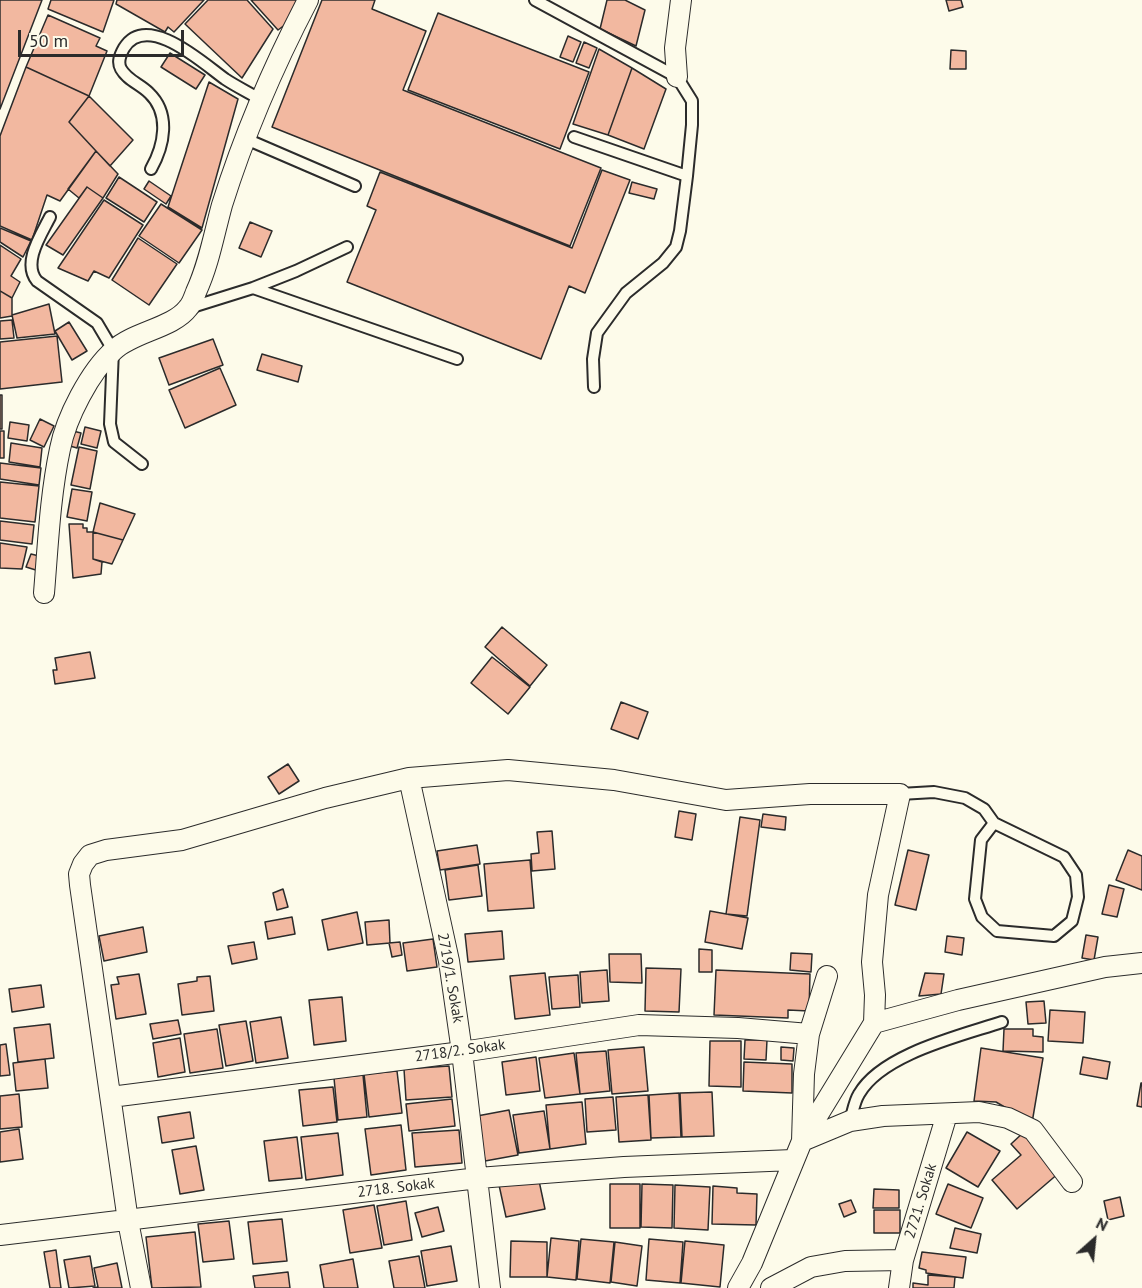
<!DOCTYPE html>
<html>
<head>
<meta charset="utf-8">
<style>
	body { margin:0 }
	#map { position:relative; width:1142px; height:1288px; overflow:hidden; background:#fdfbea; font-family:"PT Sans",sans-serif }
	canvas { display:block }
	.north { position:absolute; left:1064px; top:1210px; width:60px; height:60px; -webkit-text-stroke:4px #fdfbea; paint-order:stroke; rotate:27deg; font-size:16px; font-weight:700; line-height:24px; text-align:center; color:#2b2b2b }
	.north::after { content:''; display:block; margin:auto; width:21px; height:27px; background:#2b2b2b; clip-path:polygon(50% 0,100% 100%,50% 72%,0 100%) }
	.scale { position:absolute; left:18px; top:30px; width:166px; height:27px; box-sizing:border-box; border:3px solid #2b2b2b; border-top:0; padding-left:8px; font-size:18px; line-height:21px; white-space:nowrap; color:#2b2b2b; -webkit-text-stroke:4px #fdfbea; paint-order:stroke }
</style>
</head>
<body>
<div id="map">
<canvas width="1142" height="1288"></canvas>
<div class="north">N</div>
<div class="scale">50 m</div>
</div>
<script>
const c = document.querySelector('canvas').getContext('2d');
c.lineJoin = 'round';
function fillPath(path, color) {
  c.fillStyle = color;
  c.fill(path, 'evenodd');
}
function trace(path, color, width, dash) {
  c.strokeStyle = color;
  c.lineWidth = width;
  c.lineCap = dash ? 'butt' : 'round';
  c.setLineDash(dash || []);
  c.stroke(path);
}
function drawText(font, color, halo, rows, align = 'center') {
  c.font = font + ' "PT Sans",sans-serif';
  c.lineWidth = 4.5;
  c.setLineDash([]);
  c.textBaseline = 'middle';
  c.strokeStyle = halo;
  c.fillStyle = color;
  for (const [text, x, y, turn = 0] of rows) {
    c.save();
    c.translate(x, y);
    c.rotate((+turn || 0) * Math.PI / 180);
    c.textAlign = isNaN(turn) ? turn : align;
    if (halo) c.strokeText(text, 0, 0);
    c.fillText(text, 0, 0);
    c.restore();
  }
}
const building = new Path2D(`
	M0,0h42l-42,109z
	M51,0h63l-11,32 -55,-23z
	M117,0h87l-30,32 -6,-5 -3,5 -49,-28z
	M208,0h39l26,29 -31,49 -57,-54z
	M251,0h49l-10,21 -12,9z
	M322,0h53l-3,9 54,22 -23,59 198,78 -31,78 -298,-119z
	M607,0h18l20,10 -9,36 -36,-17z
	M946,0h15l2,7 -14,4z
	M438,13l151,59 -29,77 -152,-59z
	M48,15l52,23 -4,8 11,5 -18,45 -63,-29z
	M568,36l13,6 -8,20 -13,-5z
	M584,42l13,6 -8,20 -13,-5z
	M599,49l33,19 -24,67 -35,-11z
	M951,50l15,1v18h-16z
	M170,53l35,22 -9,14 -35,-22z
	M26,67l63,29 -20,26 27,29 -36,50 -13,-6 -15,45 -32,-14v-90z
	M632,68l34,21 -22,60 -36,-14z
	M209,82l29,17 -36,129 -34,-21z
	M89,96l44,44 -23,26 -41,-44z
	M96,151l22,23 -15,24 -16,-11 -8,11 -11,-9z
	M602,170l28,10 -45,113 -16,-7 -28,73 -194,-77 29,-72 -9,-4 13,-34 192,76z
	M119,177l38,25 -13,20 -38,-24z
	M149,181l22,15 -5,8 -22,-15z
	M632,182l25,7 -3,10 -25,-6z
	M87,187l16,11 -40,57 -17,-10z
	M104,200l39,25 -34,53 -15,-7 -6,10 -30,-13z
	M161,204l41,26 -23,33 -40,-27z
	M250,222l22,9 -11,26 -22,-9z
	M0,228l31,13 -8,16 -23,-15z
	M138,238l39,26 -28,41 -37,-25z
	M0,245l21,14 -10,17 9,6 -8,16 -12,-7z
	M0,291l12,7v18l-12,2z
	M49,304l6,30 -38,4 -5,-23z
	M12,320l2,18 -14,1v-18z
	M69,322l18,29 -15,9 -17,-29z
	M57,336l5,46 -62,7v-47z
	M213,339l10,26 -54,20 -10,-27z
	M262,354l40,12 -4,16 -41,-12z
	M220,368l16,37 -51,23 -16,-38z
	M0,395h2v34h-2z
	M40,419l14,7 -10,21 -14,-7z
	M10,422l19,3 -2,16 -19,-3z
	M85,427l16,4 -4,17 -16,-4z
	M0,431h4v27h-4z
	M73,431l8,2 -4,15 -7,-2z
	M11,443l31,5 -2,19 -31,-5z
	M79,447l18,4 -7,38 -19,-4z
	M0,463l41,5 -2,17 -39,-6z
	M0,482l39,4 -4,36 -35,-4z
	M72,489l20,3 -5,29 -20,-4z
	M100,503l35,11 -12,26 -30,-8z
	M0,521l34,4 -2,19 -32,-4z
	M69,524h14v4h4v4h6v27l9,3 -1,12 -28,4z
	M93,532l30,8 -11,24 -19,-5z
	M0,543l27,4 -5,22 -22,-1z
	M31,554l12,3 -4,14 -13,-4z
	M502,627l45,38 -17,21 -45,-39z
	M90,652l5,26 -40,6 -2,-14h4l-2,-12z
	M492,657l38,30 -22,27 -37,-31z
	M621,702l27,10 -10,27 -27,-10z
	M288,764l11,17 -20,13 -11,-17z
	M679,811l17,3 -4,26 -17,-3z
	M763,814l23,3 -1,13 -24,-3z
	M740,817l20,3 -13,96 -21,-2z
	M552,831l3,38 -23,2 -1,-17 8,-1 -2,-21z
	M477,845l3,19 -40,6 -3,-19z
	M908,850l21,5 -13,55 -21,-5z
	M1128,850l14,6v34l-26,-10z
	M530,860l4,48 -46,3 -4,-47z
	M478,865l4,31 -33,4 -4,-30z
	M1109,885l15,4 -7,28 -15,-3z
	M283,889l5,18 -11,3 -4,-17z
	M710,911l38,7 -6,31 -37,-7z
	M357,912l6,31 -35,7 -6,-30z
	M292,917l3,17 -27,5 -3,-17z
	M389,920l1,23 -23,2 -2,-23z
	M143,927l4,25 -43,9 -5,-25z
	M502,931l2,28 -36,3 -3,-28z
	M1086,935l12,2 -4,23 -12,-2z
	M947,936l17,2 -2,17 -17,-3z
	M433,939l4,28 -30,4 -4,-28z
	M254,942l3,17 -25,5 -4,-18z
	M400,942l2,13 -10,2 -3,-14z
	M699,949l13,1v22h-13z
	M791,953l21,1 -1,18 -21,-2z
	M609,954h32l1,29 -32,-1z
	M646,968l35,1 -2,43 -34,-1z
	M607,970l2,31 -27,2 -2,-31z
	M716,970l94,4 -1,37 -21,-1v8l-74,-3z
	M545,973l5,42 -35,4 -5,-43z
	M925,973l19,1 -3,20 -22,2z
	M139,974l7,40 -30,5 -5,-34 8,-1 -2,-7z
	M578,975l2,32 -28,2 -3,-32z
	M210,976l4,35 -32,4 -4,-31 19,-3v-4z
	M41,985l3,22 -32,5 -3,-23z
	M342,997l4,44 -32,4 -5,-45z
	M1044,1001l2,22 -18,1 -2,-22z
	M1050,1010l35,2 -2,31 -35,-2z
	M281,1017l7,41 -32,5 -6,-41z
	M178,1020l3,14 -28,5 -3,-15z
	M246,1021l7,40 -27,5 -7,-41z
	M50,1024l4,34 -36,4 -4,-34z
	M217,1029l6,39 -33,5 -6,-39z
	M1004,1029h29v7l10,1v15l-40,-1z
	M180,1038l5,34 -27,5 -5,-34z
	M745,1040h22l-1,20 -22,-1z
	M710,1041h31v46l-32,-1z
	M6,1044l4,31 -10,1v-31z
	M644,1047l4,44 -36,3 -4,-44z
	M781,1047l13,1 -1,13 -12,-1z
	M981,1048l62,10 -11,65 -36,-21 -22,-1z
	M606,1051l4,40 -30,3 -4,-41z
	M574,1053l6,41 -35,4 -6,-40z
	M536,1057l4,34 -34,4 -4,-33z
	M1083,1057l27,5 -3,17 -27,-5z
	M45,1059l3,29 -32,3 -3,-28z
	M744,1062l48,2v29l-49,-2z
	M449,1066l3,31 -46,3 -2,-31z
	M397,1071l5,42 -33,4 -5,-43z
	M363,1075l4,42 -29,3 -4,-42z
	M1141,1083h1v24l-5,-1z
	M333,1087l4,35 -34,4 -4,-36z
	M712,1092l2,44 -32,1 -2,-44z
	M679,1093l2,44 -30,1 -2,-43z
	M19,1094l3,33 -22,2v-33z
	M648,1095l3,45 -32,2 -3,-45z
	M613,1097l3,33 -29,2 -2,-33z
	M452,1099l3,27 -46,5 -3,-27z
	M582,1102l4,42 -36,5 -4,-44z
	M509,1110l9,45 -33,6 -8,-45z
	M544,1111l6,38 -31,4 -6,-38z
	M190,1112l4,26 -32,5 -4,-26z
	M401,1125l5,45 -35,5 -6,-46z
	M19,1129l4,30 -23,3v-30z
	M459,1130l3,33 -47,4 -3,-34z
	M1025,1131l35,41 -43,37 -25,-29 29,-25 -10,-11z
	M967,1132l33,19 -22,36 -32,-19z
	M338,1133l5,42 -37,5 -5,-43z
	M297,1137l5,41 -33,3 -5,-40z
	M196,1146l8,44 -24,4 -8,-44z
	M538,1176l7,33 -39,8 -7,-32z
	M610,1184h30v44h-30z
	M642,1184l31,1 -1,43 -31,-1z
	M948,1184l35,14 -12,30 -35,-14z
	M675,1185l35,2 -2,43 -34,-2z
	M713,1186l24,2v5l20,1 -1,31 -44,-1z
	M874,1189l25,1v18h-26z
	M1120,1197l4,19 -16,4 -4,-19z
	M851,1200l5,12 -12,5 -5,-13z
	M406,1201l6,39 -28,5 -7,-39z
	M374,1205l8,43 -32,5 -7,-43z
	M438,1207l6,24 -22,6 -7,-24z
	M874,1210h26v23h-26z
	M282,1219l5,42 -34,3 -5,-42z
	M229,1221l5,38 -31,3 -5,-38z
	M955,1228l26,6 -4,19 -27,-5z
	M195,1232l6,55 -49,1 -6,-51z
	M551,1238l28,3 -3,39 -29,-3z
	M581,1239l33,3 -4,41 -33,-4z
	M649,1239l34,3 -3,41 -34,-3z
	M511,1241l36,1v35h-37z
	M685,1241l39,4 -4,42 -39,-4z
	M615,1242l27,4 -5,40 -26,-4z
	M451,1246l6,35 -30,5 -6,-35z
	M56,1250l5,38h-11l-6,-36z
	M922,1252l44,5 -3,21 -37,-5v-3l-7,-2z
	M90,1256l5,30 -26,2 -5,-28z
	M419,1256l6,32h-31l-5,-27z
	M353,1259l5,29h-34l-4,-23z
	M117,1263l5,25h-29l5,-1 -4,-19z
	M288,1272l2,16h-35l-2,-12z
	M928,1275l27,2 -1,11h-41v-5l15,2z`);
const service = new Path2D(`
	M535,0l142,77 15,24v24l-5,51 -7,55 -4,16 -13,16 -37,30 -29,40 -4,26 1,28
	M574,137l113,39
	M246,139l109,47
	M151,169c13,-23 20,-55 -2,-76 -9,-9 -22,-13 -28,-24 -4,-7 -1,-14 3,-21 23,-37 80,16 101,31 12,8 25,14 36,21
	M50,217c-9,18 -28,46 -13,64l60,42 16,27 -3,74 4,18 28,22
	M253,288l204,71
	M189,308l64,-20 43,-17 51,-24
	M900,794l34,-2 31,6 19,11 10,14 70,34 12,18 2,22 -6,24 -18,15 -57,-5 -15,-14 -7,-18 6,-59 13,-17
	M850,1121c3,-9 4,-19 9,-27 23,-40 101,-58 143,-72`);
const minor = new Path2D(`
	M677,77l-2,-29 6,-48
	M44,593c4,-48 6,-97 16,-144 6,-31 30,-78 54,-99 19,-18 59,-22 74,-42 4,-4 6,-11 8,-16 13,-28 18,-58 26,-87 22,-70 52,-140 86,-205
	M409,778l40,183 13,91 28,236
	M827,976l-18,58 -5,40 -2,67 48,-20 33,-5 96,-4 29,6 25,12 39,52
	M874,1023l84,-23 147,-33 37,-4
	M111,1097l351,-45 177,-27 99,3 71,6
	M0,1235l478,-57 146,-11 169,-7
	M141,1288l-13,-67 -48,-336 -1,-11 4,-10 7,-9 16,-5 76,-10 143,-42 84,-20 99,-8 106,10 112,20 84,-6h90l-22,101 -6,67 3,33 -1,28 -72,118 -50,122 -14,25
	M771,1288l40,-21 34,-6 58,-1
	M899,1288l4,-28 44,-146`);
const streetNames = [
	["2719/1. Sokak",450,978,80],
	["2718/2. Sokak",460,1051,-8],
	["2718. Sokak",396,1188,-7],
	["2721. Sokak",921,1201,-73]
];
fillPath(building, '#f2b8a0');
trace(building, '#2b2b2b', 1.5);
trace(service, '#2b2b2b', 14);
trace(minor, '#2b2b2b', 22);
trace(service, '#fdfbea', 10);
trace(minor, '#fdfbea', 20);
drawText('15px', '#2b2b2b', '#fdfbea', streetNames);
</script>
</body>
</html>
